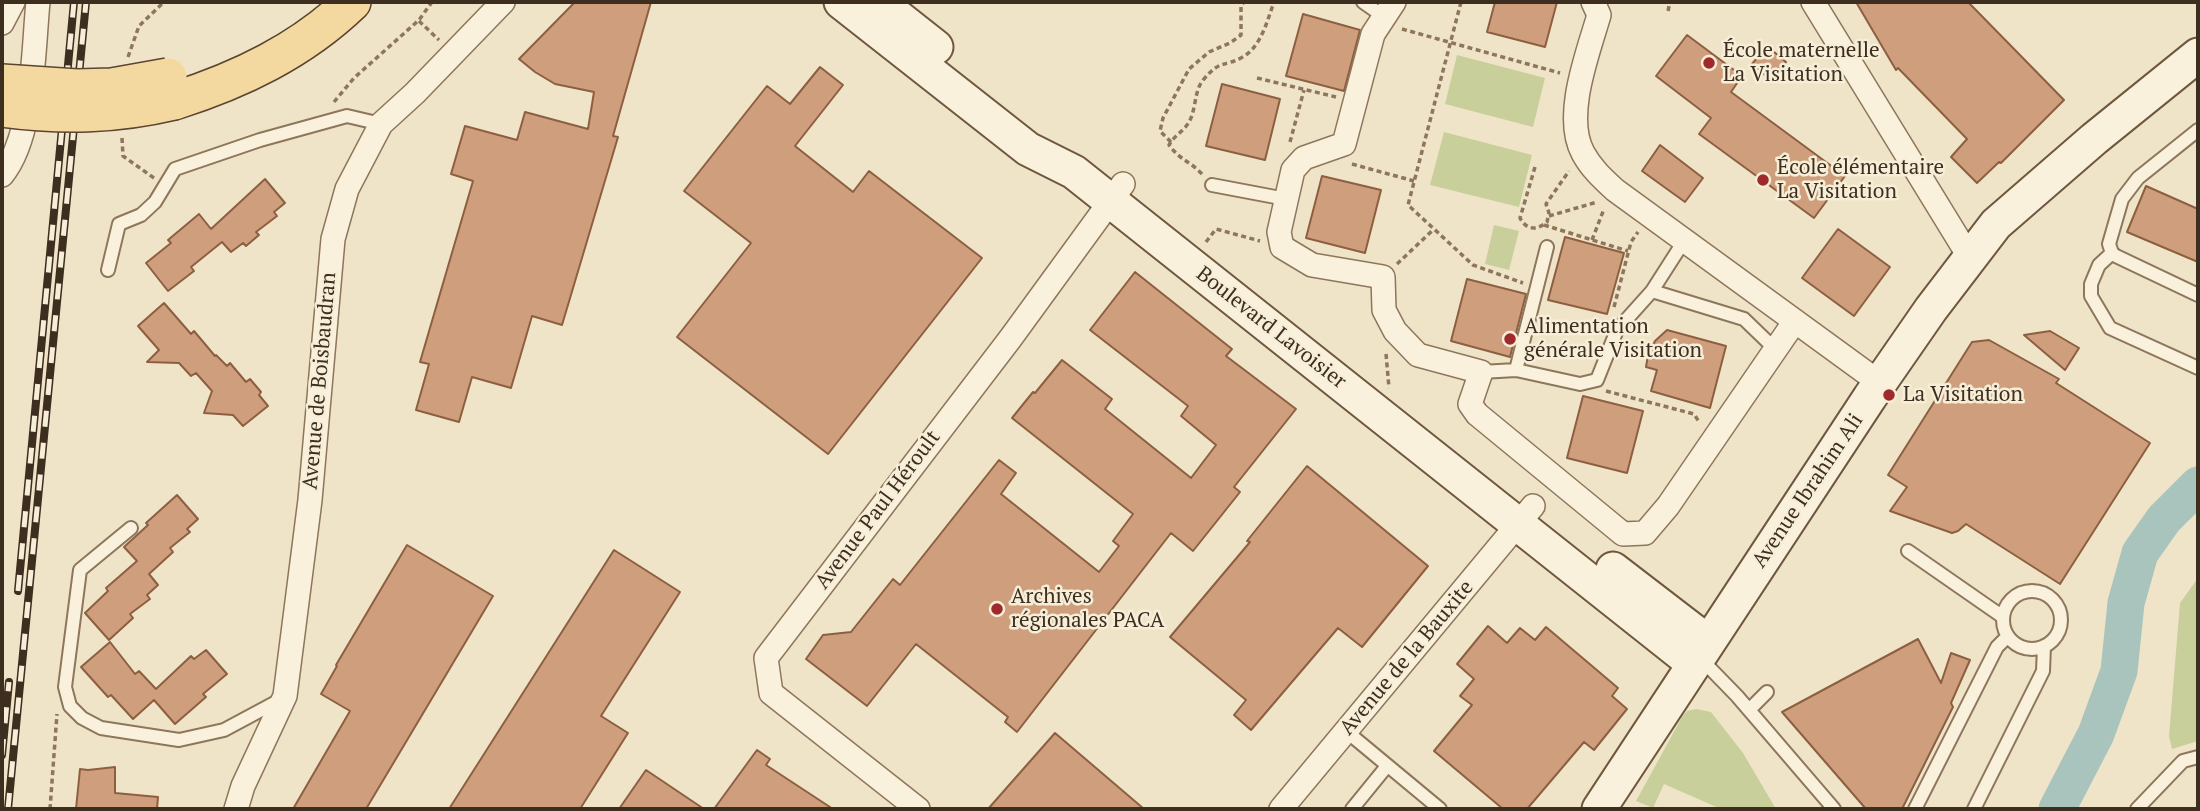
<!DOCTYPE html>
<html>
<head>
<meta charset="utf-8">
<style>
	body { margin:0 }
	#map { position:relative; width:2200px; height:811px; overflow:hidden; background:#f0e4c8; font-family:"PT Serif",serif }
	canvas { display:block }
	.frame { position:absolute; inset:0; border:4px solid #3d2e20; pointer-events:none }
</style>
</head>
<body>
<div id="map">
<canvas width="2200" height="811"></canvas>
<div class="frame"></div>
</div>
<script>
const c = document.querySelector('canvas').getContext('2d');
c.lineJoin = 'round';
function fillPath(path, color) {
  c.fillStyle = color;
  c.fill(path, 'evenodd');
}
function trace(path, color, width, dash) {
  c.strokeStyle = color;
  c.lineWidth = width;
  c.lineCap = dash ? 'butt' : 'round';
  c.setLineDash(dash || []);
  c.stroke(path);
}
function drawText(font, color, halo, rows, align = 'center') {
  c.font = font + ' "PT Serif",serif';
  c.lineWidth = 5;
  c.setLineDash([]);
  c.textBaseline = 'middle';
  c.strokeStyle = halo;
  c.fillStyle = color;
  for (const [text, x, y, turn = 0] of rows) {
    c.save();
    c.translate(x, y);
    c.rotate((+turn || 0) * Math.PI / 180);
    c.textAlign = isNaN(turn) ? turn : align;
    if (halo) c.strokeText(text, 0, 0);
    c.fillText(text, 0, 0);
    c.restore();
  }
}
const green = new Path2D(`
	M1457,55l88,23 -12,49 -88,-23z
	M1444,132l88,23 -13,52 -89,-22z
	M1494,225l25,6 -10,39 -24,-6z
	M2198,578v163l-26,8 -3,-13 11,-133z
	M1696,709l15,3 32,41 33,56h-55l-57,-25 -11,24 -17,-7 46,-84 5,-6z`);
const river = new Path2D(`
	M2057,809l39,-75 23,-63 7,-68 14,-50 24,-34 34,-34`);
const building = new Path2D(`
	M575,2h76l-38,134 5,1 -56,188 -30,-9 -21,72 -39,-11 -13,45 -43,-12 13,-46 -9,-2 53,-181 -22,-7 14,-48 52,14 8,-28 63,17 6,-37 -39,-8 -20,-12 -16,-13z
	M1495,2h62l-12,45 -58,-15z
	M1856,2h112l96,98 -63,63 -2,-1 -22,21 -26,-26 16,-18 -69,-71 -2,2z
	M1303,14l57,16 -16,61 -58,-15z
	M1687,35l55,41 -11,16 114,84 -31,42 -115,-84 12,-16 -55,-42z
	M1767,46l19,16 -15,18 -19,-16z
	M820,67l23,18 -48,61 58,46 16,-21 113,87 -154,196 -151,-117 74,-94 -67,-52 83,-105 23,18z
	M1222,84l58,15 -15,61 -59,-14z
	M1660,145l43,33 -18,24 -43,-31z
	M1322,176l59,14 -16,63 -59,-15z
	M265,179l20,24 -11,9 3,4 -21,16 3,3 -13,11 -3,-3 -12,9 -9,-10 -31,25 3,4 -26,20 -22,-28 25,-20 -3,-3 31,-26 12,15z
	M2146,186l52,23v53l-71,-30z
	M1838,229l52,38 -36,49 -52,-38z
	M1565,237l59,16 -17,61 -59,-14z
	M1135,272l97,77 -6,7 70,53 -62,78 6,5 -47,59 -22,-18 -154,199 -12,-10 3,-5 -92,-73 -49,62 -61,-47 17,-24 28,-3 42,-53 7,6 99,-125 17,13 -15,21 98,78 20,-26 -6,-5 20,-27 -121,-96 21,-26 2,1 27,-33 50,39 -7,10 86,69 25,-33 -35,-29 7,-10 -98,-76z
	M1467,279l59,15 -16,63 -59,-16z
	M164,303l27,31 3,-3 21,25 1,-1 11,11 3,-3 16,19 4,-3 11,13 -2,3 9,11 -25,20 -10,-11 -29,-2 8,-22 -16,-18 -5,3 -12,-13 -32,-1 12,-12 -21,-24z
	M1667,330l59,16 -16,62 -59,-17 6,-21 -11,-3 2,-12 7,-14z
	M2050,331l29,17 -14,22 -41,-35z
	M1989,340l70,39 -3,4 94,60 -90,141 -94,-60 -8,7 -6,2 -62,-22 17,-24 -19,-12 84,-133z
	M1583,396l60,15 -16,62 -60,-15z
	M1307,466l121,100 -66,81 -24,-19 -87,102 -17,-15 12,-15 -76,-63 80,-95 -3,-1z
	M177,495l21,24 -11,10 3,3 -20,16 3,4 -24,22 9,11 -11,10 3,4 -20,15 3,4 -24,22 -24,-27 23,-22 -2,-3 31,-27 -13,-14 24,-22 -2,-2z
	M407,545l86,51 -127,213h-73l57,-98 -29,-17 16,-28 -1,-1z
	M614,550l66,42 -79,124 27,17 -48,76h-131z
	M1488,626l19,17 13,-15 15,12 11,-13 72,61 -6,8 15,13 -33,41 -10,-8 -57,67h-24l-69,-58 38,-46 -12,-9 14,-17 -17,-15z
	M1918,639l23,44 10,-30 19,7 -19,43 2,4 -51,102h-36l-84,-97z
	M110,642l25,32 4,-3 17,18 35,-33 3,3 12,-9 21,24 -24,20 3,3 -31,27 -21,-24 -21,19 -22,-24 -3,2 -27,-30z
	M1055,733l34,29 55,47h-156z
	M757,750l13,9 -4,6 67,44h-119z
	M115,767v26l43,4 -1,12h-81l4,-40 8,1z
	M646,770l58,39h-85z`);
const path = new Path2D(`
	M1461,2l-53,203 65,60 50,18
	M1668,11l2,-9
	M419,21l20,19
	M1402,29l158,44
	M128,57l11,-31 25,-24
	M1257,78l79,19
	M334,102l20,-24 65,-58 13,-18
	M122,138l1,18 31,22
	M1171,142l-11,-11 3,-13 26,-49 20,-17 21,-9 11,-8v-29l3,-4
	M1290,142l14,-52
	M1352,164l62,17
	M1535,167l-15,51c7,13 17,12 27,4l2,-9 -3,-9 23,-33
	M1202,174c-12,-13 -21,-13 -33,-29 5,-9 12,-12 18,-20 10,-13 6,-34 17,-46 16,-19 19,-12 37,-21 20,-10 26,-37 33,-56
	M1549,216l48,-14
	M1544,225l84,26
	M1592,240l12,-31
	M1206,242l10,-13 44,12
	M1397,264l37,-35
	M1614,307l17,-65 7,-10
	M1386,354l3,34
	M1606,391l88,23 5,8
	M50,809l7,-95`);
const lane = new Path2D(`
	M1363,2l20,14
	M2198,130l-60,48 -16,21 -13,45 3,9 4,3 82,39
	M1212,185l74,14
	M2112,253l-13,12 -8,19v12l19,32 88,40
	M108,270l11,-46 22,-9 14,-13 20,-33 85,-29 87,-24 34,8
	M1652,291l32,-50
	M1516,370l31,-123
	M1481,372l35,-2 64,14 17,-4 20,-50 35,-39 92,28 31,30
	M131,528l-51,42 -15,117 5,19 12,12 19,10 78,12 45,-10 56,-30
	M1908,551l95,66
	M2003 620a29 29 0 1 1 58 0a29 29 0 1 1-58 0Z
	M1700,658l37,38 97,113
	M1749,710l18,-18
	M1346,731l94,78
	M1352,809l35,-43
	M1915,809l82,-162 11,-11
	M1974,809l69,-138 1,-25
	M2137,809l46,-48 15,-4`);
const street = new Path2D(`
	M1394,2l-21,32 -29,110 -40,14 -11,12 -14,62 3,15 30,18 71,12 1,33 11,21 23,24 63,17 -11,32 7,10 146,120 22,-1 23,-27 127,-185
	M1593,2l6,13c-11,38 -36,101 -16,138 8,15 20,26 32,37l265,193
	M1813,2l157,256
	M2,23l11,-21
	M2,175c32,-39 31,-124 36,-173
	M236,809l7,-23 42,-90 25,-196 23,-261 14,-50 34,-65 34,-31 88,-91
	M918,809l-147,-116 -5,-35 244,-319 113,-155
	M1281,809l252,-303`);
const secondary = new Path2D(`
	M841,2l187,147 46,23 620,492
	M879,2l57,45
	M1613,569l95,73
	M1599,809l271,-412 61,-88 65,-85 98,-85 104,-84`);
const primary = new Path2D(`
	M174,101c66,-21 127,-50 178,-99`);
const rail = new Path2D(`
	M18,591l56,-589
	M2,755l7,-73
	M8,809l78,-807`);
const primaryBridge = new Path2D(`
	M2,83l75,5 35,-1 56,-10
	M2,108c60,8 113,7 172,-7`);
const markers = [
	[1709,63,7,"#9e2a2b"],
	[1763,180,7,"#9e2a2b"],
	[1510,339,7,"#9e2a2b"],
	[1889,395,7,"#9e2a2b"],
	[997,609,7,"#9e2a2b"]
];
const poiNames = [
	["École maternelle",1723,51],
	["La Visitation",1723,75],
	["École élémentaire",1777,168],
	["La Visitation",1777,192],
	["Alimentation",1524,327],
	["générale Visitation",1524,351],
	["La Visitation",1903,395],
	["Archives",1011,597],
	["régionales PACA",1011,621]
];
const streetNames = [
	["Boulevard Lavoisier",1271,328,38],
	["Avenue de Boisbaudran",320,381,-85],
	["Avenue Ibrahim Ali",1808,491,-56],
	["Avenue Paul Héroult",878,510,-53],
	["Avenue de la Bauxite",1407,658,-50]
];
fillPath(green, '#c9cf9b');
trace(river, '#a9c4bc', 37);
fillPath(building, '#cf9f7d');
trace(building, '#8d5f41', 2);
trace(lane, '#8d765c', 16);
trace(street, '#8d765c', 26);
trace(secondary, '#6f573f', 37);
trace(primary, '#5b4430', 40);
trace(path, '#8d765c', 3.5, [5, 3.5]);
trace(lane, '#faf1dc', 12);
trace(street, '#faf1dc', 23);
trace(secondary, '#faf1dc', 33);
trace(primary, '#f3d9a0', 37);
trace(rail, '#3d2e20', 8);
trace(rail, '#f7eed8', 5, [16]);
trace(primaryBridge, '#5b4430', 40, []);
trace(primaryBridge, '#f3d9a0', 37);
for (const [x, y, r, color] of markers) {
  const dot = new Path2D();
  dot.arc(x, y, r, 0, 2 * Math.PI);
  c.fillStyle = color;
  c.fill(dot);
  trace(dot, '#f7eed8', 2.5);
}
drawText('21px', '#3d2e20', '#f7eed8', poiNames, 'left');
drawText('21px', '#3d2e20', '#f7eed8', streetNames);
</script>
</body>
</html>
